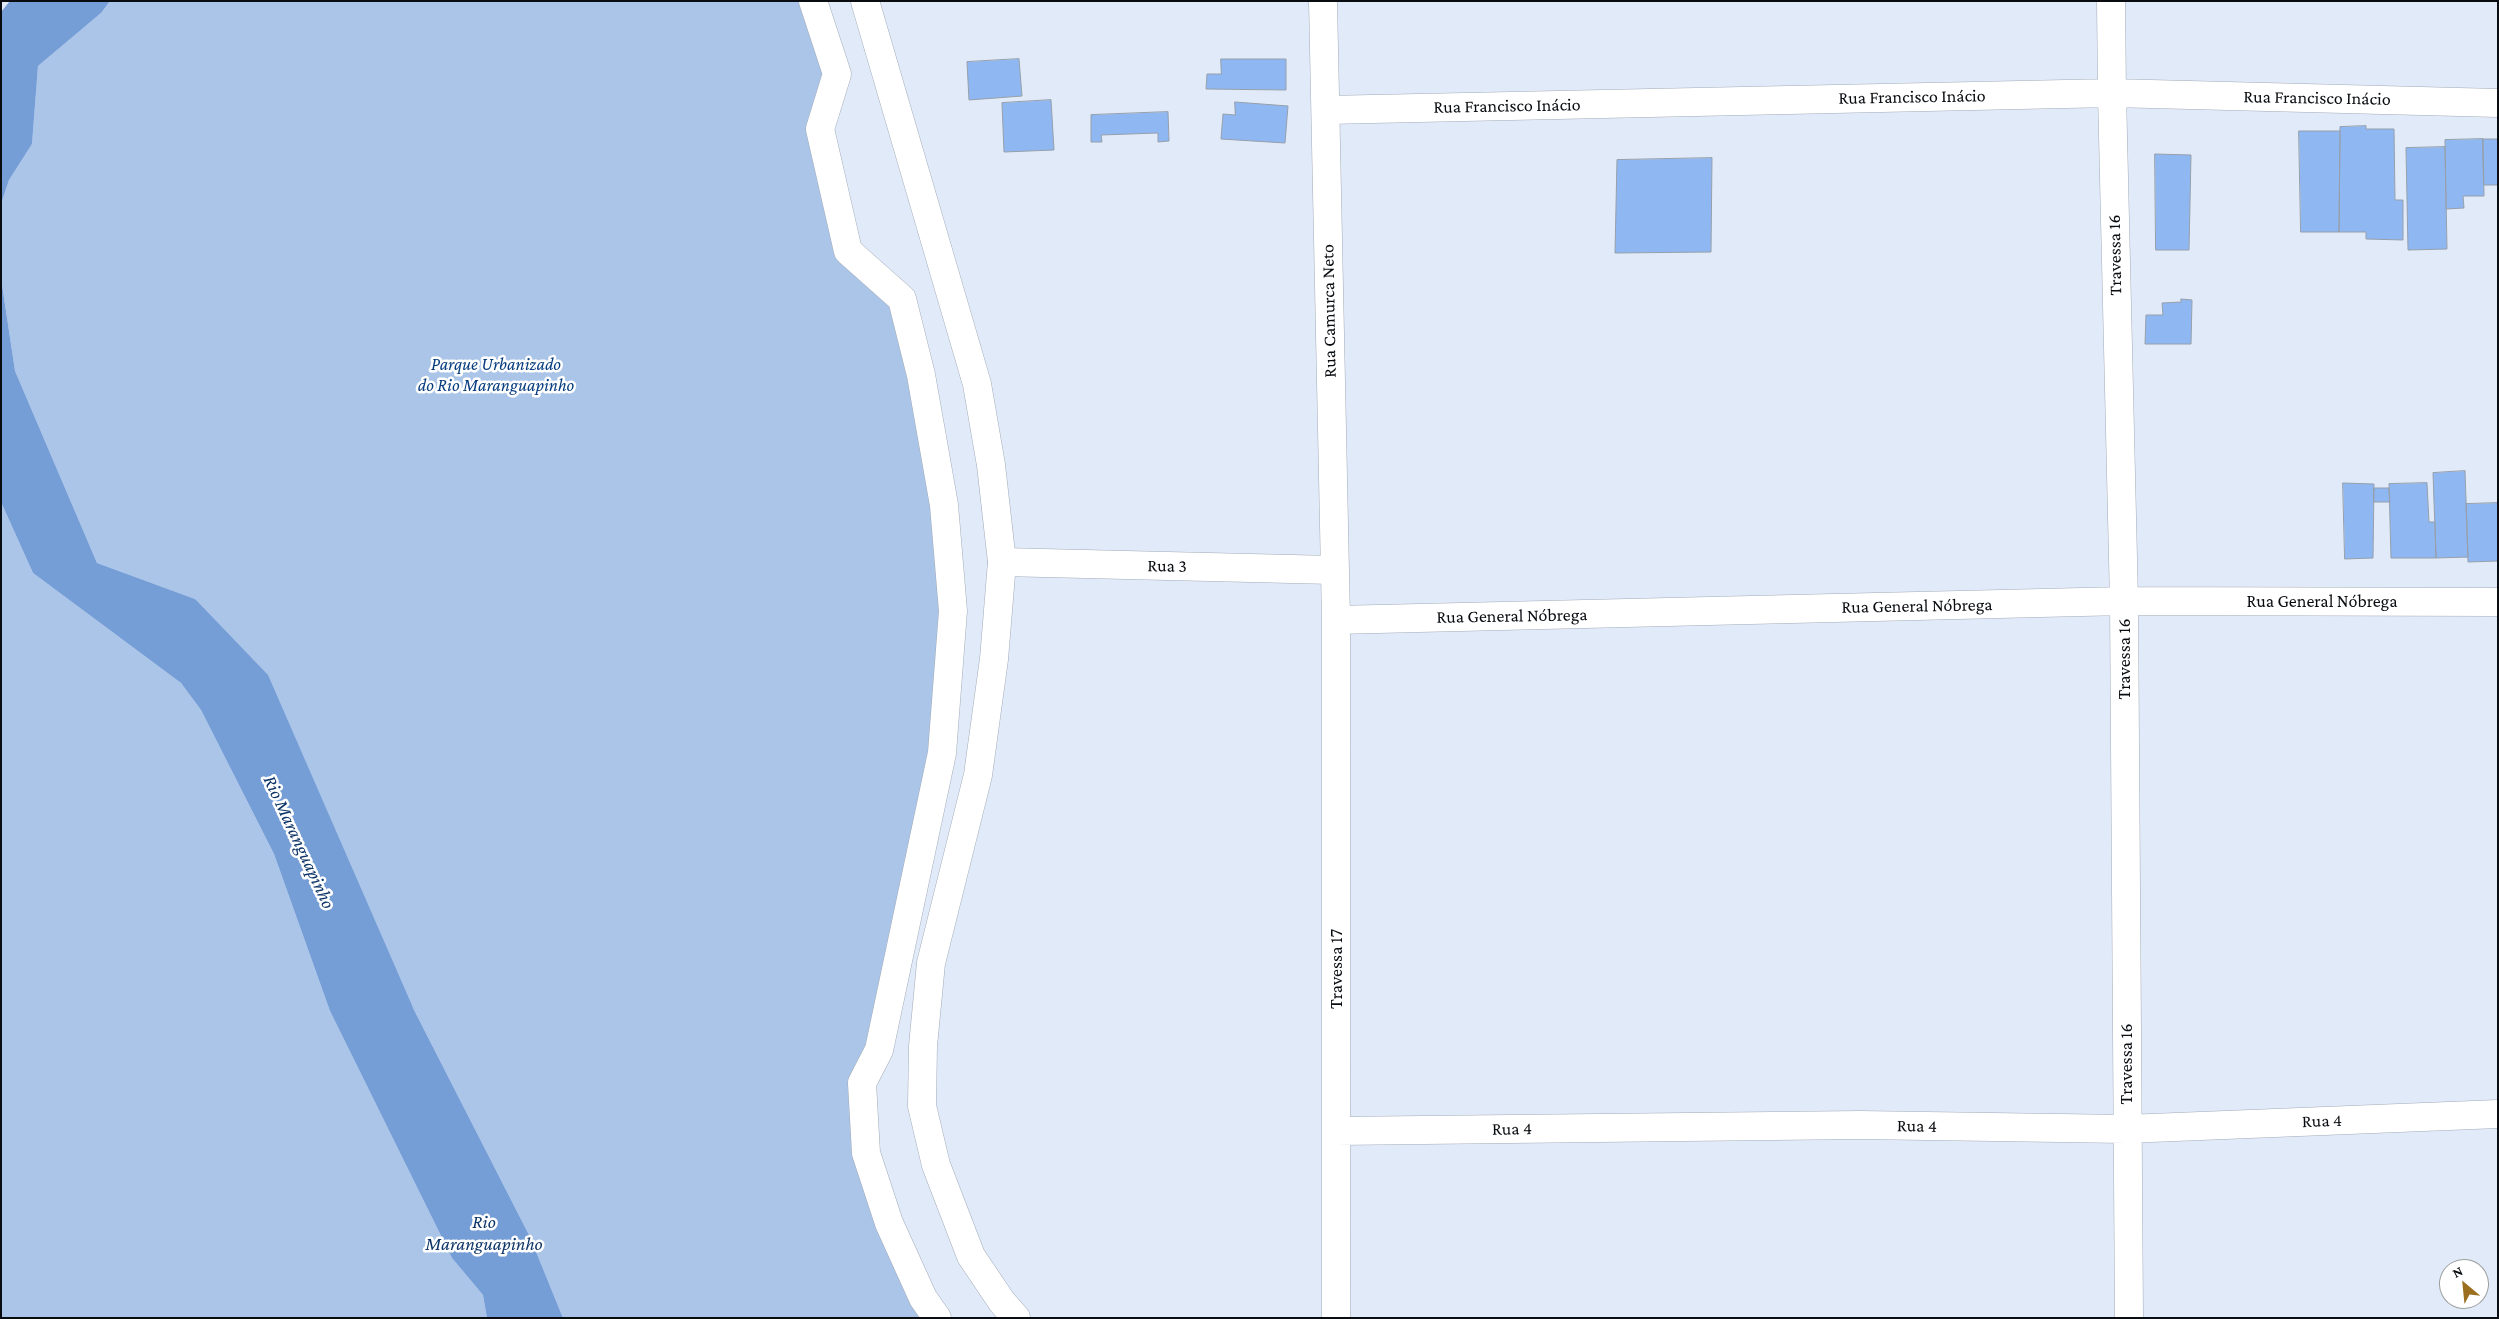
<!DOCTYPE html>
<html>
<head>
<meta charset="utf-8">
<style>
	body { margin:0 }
	#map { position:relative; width:2499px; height:1319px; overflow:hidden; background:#e1eaf8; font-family:"Crimson Pro",serif }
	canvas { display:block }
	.frame { position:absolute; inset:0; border:2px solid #090c10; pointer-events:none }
	.north { position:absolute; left:2439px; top:1259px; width:50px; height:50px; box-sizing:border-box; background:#fff; border:1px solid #9d9e9f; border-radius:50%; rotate:332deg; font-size:14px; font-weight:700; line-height:20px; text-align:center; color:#090c10 }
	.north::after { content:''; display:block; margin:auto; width:18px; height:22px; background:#9c6f1f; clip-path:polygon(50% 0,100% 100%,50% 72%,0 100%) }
</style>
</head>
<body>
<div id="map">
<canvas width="2499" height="1319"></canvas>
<div class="frame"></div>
<div class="north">N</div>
</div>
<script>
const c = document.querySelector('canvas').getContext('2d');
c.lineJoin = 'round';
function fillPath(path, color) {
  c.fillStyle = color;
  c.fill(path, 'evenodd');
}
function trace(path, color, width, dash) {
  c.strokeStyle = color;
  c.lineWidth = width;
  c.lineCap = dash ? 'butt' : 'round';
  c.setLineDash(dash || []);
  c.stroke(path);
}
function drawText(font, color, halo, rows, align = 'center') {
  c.font = font + ' "Crimson Pro",serif';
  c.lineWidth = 5;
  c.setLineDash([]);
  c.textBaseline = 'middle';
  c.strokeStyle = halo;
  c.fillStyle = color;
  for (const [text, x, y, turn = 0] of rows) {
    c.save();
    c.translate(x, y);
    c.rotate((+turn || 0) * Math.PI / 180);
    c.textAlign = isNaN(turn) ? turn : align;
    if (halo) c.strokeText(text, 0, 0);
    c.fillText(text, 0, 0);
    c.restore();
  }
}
const green = new Path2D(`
	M110,1h703l24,73 -17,55 28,122 53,48 52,312 -74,439 -13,103 71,165h-374l-33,-81 -116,-227 -219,-411 -98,-36 -82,-192 -14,-93v-74l8,-24 23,-36 6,-78 63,-53z
	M1,502l32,71 148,110 20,27 73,144 56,157 122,247 31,37 4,23h-486z`);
const water = new Path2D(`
	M10,1h100l-9,12 -63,53 -6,78 -23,36 -8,24v-192z
	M1,278l14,93 82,192 98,36 73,76 146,335 116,227 33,81h-76l-4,-23 -31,-37 -122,-247 -56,-157 -73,-144 -20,-27 -148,-110 -32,-71z`);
const building = new Path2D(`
	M1019,59l3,37 -53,4 -2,-38z
	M1221,59h65v31l-80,-1 1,-15h14z
	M1051,100l3,50 -50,2 -2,-49z
	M1235,102l53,4 -3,37 -64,-4 2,-25 12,1z
	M1168,112l1,29 -11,1v-9l-57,2 1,7h-11v-27z
	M2366,126v3h28l1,71h8v40l-37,-1v-7h-27l1,-105z
	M2299,131h41l-1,101h-38z
	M2483,139h15v46h-14z
	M2483,139l1,57h-21l1,12 -18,1 -1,-69z
	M2445,147l2,102 -39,1 -2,-102z
	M2155,154l36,1 -2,95h-33z
	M1712,158l-1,94 -96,1 2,-93z
	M2181,299l11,1 -1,44h-46l1,-29h17l-1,-12 19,-1z
	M2465,471l3,86 -32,1 -3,-85z
	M2343,483l31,1 -1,74 -28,1z
	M2427,483l2,39h6l1,36h-45l-2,-74z
	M2374,488h15l1,14h-16z
	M2498,503v58l-30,1 -2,-58z`);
const street = new Path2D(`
	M813,1l24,73 -17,55 28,122 54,48 19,76 23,130 9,106 -11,142 -63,297 -17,33 4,70 23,70 34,75 14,20
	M1323,1l13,619v698
	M2111,1l1,92 12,508 5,717
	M1326,110l786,-17 386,10
	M1002,562l331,8
	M1336,620l788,-19 374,1
	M1336,1131l524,-6 266,4 372,-15`);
const secondary = new Path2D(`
	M865,1l112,383 14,81 11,97 -8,97 -16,116 -47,188 -8,83 -1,60 14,59 35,91 31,46 14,16`);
const streetNames = [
	["Rua Francisco Inácio",1912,97,-1],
	["Rua Francisco Inácio",2317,98,1],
	["Rua Francisco Inácio",1507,106,-1],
	["Travessa 16",2115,255,-91],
	["Rua Camurca Neto",1329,311,-91],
	["Rua 3",1167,566,1],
	["Rua General Nóbrega",2322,601],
	["Rua General Nóbrega",1917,606,-1],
	["Rua General Nóbrega",1512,616,-1],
	["Travessa 16",2124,659,-90],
	["Travessa 17",1336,969,-90],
	["Travessa 16",2126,1064,-90],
	["Rua 4",2322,1121,-2],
	["Rua 4",1917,1126,1],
	["Rua 4",1512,1129,-1]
];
const parkNames = [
	["Parque Urbanizado",496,364],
	["do Rio Maranguapinho",496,385]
];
const waterNames = [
	["Rio Maranguapinho",299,842,65],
	["Rio",484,1222],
	["Maranguapinho",484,1244]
];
fillPath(green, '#abc5e9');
fillPath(water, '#759dd6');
fillPath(building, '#8fb8f2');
trace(building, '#969fab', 1);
trace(street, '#a2abb8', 29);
trace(secondary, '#a2abb8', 29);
trace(street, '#fff', 28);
trace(secondary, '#fff', 28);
drawText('18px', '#090c10', '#fff', streetNames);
drawText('italic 18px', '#043b7e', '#fff', parkNames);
drawText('italic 19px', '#0e3568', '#fff', waterNames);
</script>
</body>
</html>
